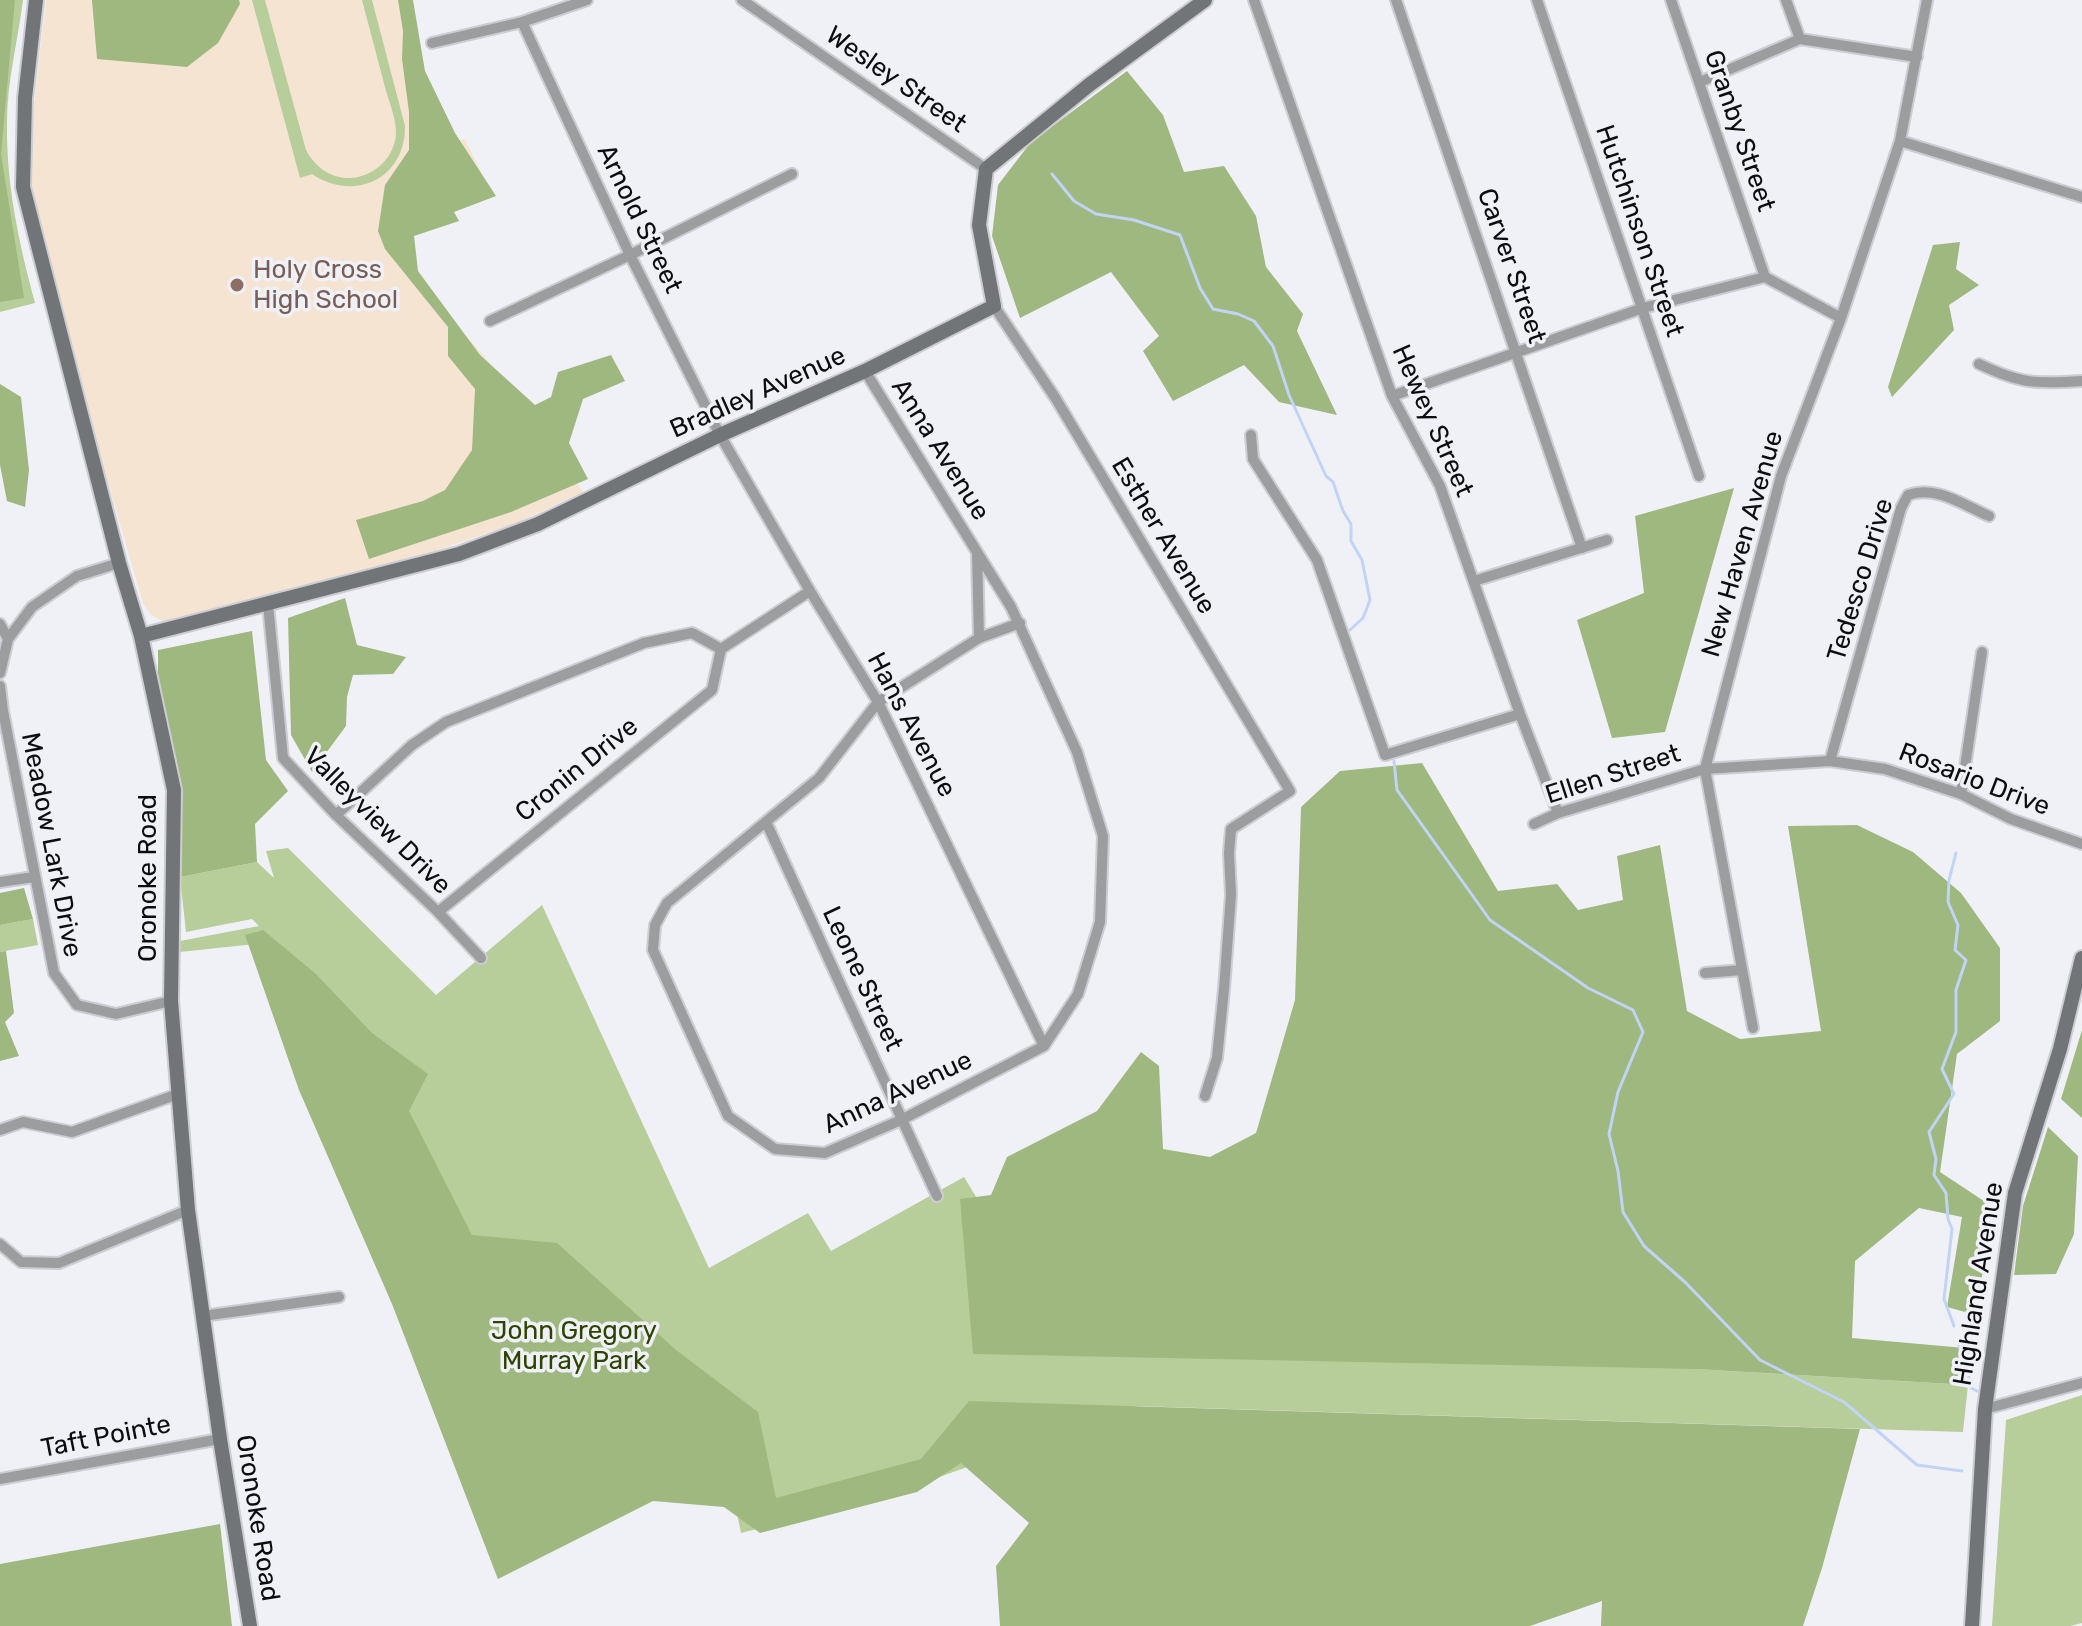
<!DOCTYPE html>
<html>
<head>
<meta charset="utf-8">
<style>
	body { margin:0 }
	canvas { display:block; background:#f0f1f7 }
</style>
</head>
<body>
<canvas width="2082" height="1626"></canvas>
<script>
const c = document.querySelector('canvas').getContext('2d');
c.lineJoin = 'round';
function fillPath(path, color) {
  c.fillStyle = color;
  c.fill(path, 'evenodd');
}
function trace(path, color, width, dash) {
  c.strokeStyle = color;
  c.lineWidth = width;
  c.lineCap = dash ? 'butt' : 'round';
  c.setLineDash(dash || []);
  c.stroke(path);
}
function drawText(font, color, halo, rows, align = 'center') {
  c.font = font + ' Rubik,sans-serif';
  c.lineWidth = 7;
  c.setLineDash([]);
  c.textBaseline = 'middle';
  c.strokeStyle = halo;
  c.fillStyle = color;
  for (const [text, x, y, turn = 0] of rows) {
    c.save();
    c.translate(x, y);
    c.rotate((+turn || 0) * Math.PI / 180);
    c.textAlign = isNaN(turn) ? turn : align;
    if (halo) c.strokeText(text, 0, 0);
    c.fillText(text, 0, 0);
    c.restore();
  }
}
const education = new Path2D(`
	M46,0h362l7,61 39,81 11,-3 25,52 -106,50 131,151 68,100 -64,30 -87,30 -250,68 -20,1 -11,-6 -8,-12 -58,-199 -52,-201 -3,-65z`);
const green = new Path2D(`
	M0,0h23c-5,40 -16,82 -16,122 -1,63 12,121 28,181l-35,9z
	M252,0h13l41,150c9,17 25,29 45,28 24,-2 43,-20 45,-44 0,-15 -6,-30 -10,-43 -8,-30 -16,-61 -24,-91h10l33,126c1,52 -50,77 -93,48l-12,4z
	M288,848l148,147 106,-90 167,363 99,-55 23,38 133,-74 34,56 698,136 272,16 -5,47 -827,-26 -252,91 -143,36 -19,-93 -224,139 -243,-635 -75,8v-11l79,-15 -7,-7 -66,13 -6,-55 77,-15 17,16 -8,-27z
	M33,919l5,26 -38,7v-27z
	M2082,1395v228l-12,3h-78l14,-206z`);
const forest = new Path2D(`
	M0,0h15l-14,154 23,144 -24,4z
	M92,0h147l1,4 -22,39 -31,24 -90,-8z
	M398,0h15l12,71 30,62 41,63 -42,16 5,9 -45,15 4,35 62,84 55,50 16,-8 7,-25 53,-17 14,26 -42,18 -14,44 19,36 -77,33 -142,47 -13,-39 67,-19 22,-11 27,-40 3,-61 -27,-33v-29l-63,-78 -7,-18 7,-46 24,-35v-38l-7,-53 1,-28z
	M1127,71l36,44 21,57 40,-6 32,50 10,51 37,47 -6,17 40,84 -58,-13 -35,-37 -71,36 -30,-50 16,-15 -48,-64 -91,46 -28,-82 6,-51 33,-43z
	M1960,242l-4,27 23,16 -30,20 5,25 -62,67 -4,-10 45,-142z
	M0,384l21,13 8,73 -4,37 -18,-6 -7,-36z
	M1734,488l-69,244 -53,6 -35,-118 67,-27 -9,-77z
	M345,598l12,47 49,12 -13,17 -40,1 -6,22 -1,29 -34,46 -21,-37 -3,-117z
	M252,631l14,129 22,31 -33,33 2,38 -77,15 1,-79 -23,-113v-35z
	M1422,763l76,128 59,-7 21,26 45,-10 -6,-44 43,-11 27,166 53,28 81,-8 -33,-205 69,-1 56,27 48,41 39,55v73l-43,33 -17,118 53,35 -17,108 -29,-8 15,-90 -43,-9 -64,53 -3,77 124,11 -8,36 -272,-16 -723,-15 -13,-155 31,-4 16,-38 90,-46 44,-59 18,14 4,83 47,8 46,-24 39,-133 6,-193 39,-36z
	M24,888l9,31 -33,6v-32z
	M263,930l53,44 56,59 56,41 -19,37 63,124 85,8 119,107 82,62 18,86 145,-39 48,-58 891,28 -38,139 -19,58h-202l1,-25 -72,25h-530l-4,-60 33,-43 -68,-60 -44,29 -157,41 -36,-26 -71,-6 -155,78 -106,-275 -93,-214 -54,-155z
	M6,951l8,62 -9,9 14,34 -19,5v-109z
	M2082,1030v88l-21,-19z
	M2048,1127l30,29 -4,78 -18,40 -42,1 9,-69z
	M220,1524l12,102h-232v-62z`);
const stream = new Path2D(`
	M1052,174l22,27 22,13 38,6 46,15 20,53 13,21 25,5 16,7 19,25 16,49 37,81 7,6 10,29 8,13v17l11,19 8,40 -7,18 -13,12
	M1394,761l3,29 93,130 98,68 45,22 10,22 -25,60 -9,42 9,37 5,41 21,34 42,37 74,77 84,42 73,63 45,6
	M1954,1326l-10,-27 8,-70 -4,-10 -2,-26 -12,-18 2,-16 -7,-27 25,-38 -12,-25 14,-37v-42l10,-30 -11,-10 3,-25 -10,-23 1,-22 7,-27
	M1958,1342l13,46 6,3`);
const street = new Path2D(`
	M742,0l244,169
	M1254,0l138,396 48,90 80,228 38,99
	M1396,0l186,548
	M1537,0l162,476
	M1671,0l94,277
	M1786,0l14,39
	M522,22l108,233 90,180 90,156 68,111 166,344
	M432,43l90,-21 65,-22
	M1700,82l100,-43 117,18
	M1900,141l182,56
	M994,306l62,93 234,392 -59,38 -2,24 2,42 -7,94 -7,69 -12,38
	M490,321l140,-66 162,-81
	M1979,364c42,20 57,20 103,17
	M865,371l146,236 66,145 26,84 -3,86 -22,72 -34,52 -143,74 -76,33 -50,-4 -47,-33 -75,-166 2,-25 12,-22 152,-125 59,-76 101,-64 -2,-86
	M1392,396l251,-88 122,-31 76,41
	M1251,435l2,24 64,101 68,195 135,-41
	M1474,581l133,-41
	M268,604l15,154 53,57 102,97 43,46
	M0,624l8,15
	M979,638l41,-15
	M0,673l8,-34 24,-32 45,-31 42,-13
	M0,686l3,25 51,262 23,32 39,9 55,-13
	M1830,761l71,-253 7,-13c29,-10 55,10 81,21
	M1961,794l21,-142
	M336,815l76,-70 34,-23 198,-79 48,-10 29,16 89,-58
	M767,824l170,372
	M1534,824l24,-11 147,-44 125,-8 55,8 76,25 50,25 71,25
	M0,882l34,-5
	M438,912l274,-222 9,-41
	M1705,973l37,-3
	M1753,1028l-48,-259 76,-293 60,-158 59,-177 27,-141
	M0,1130l23,-8 49,10 106,-38
	M0,1244l21,18 38,1 129,-53
	M203,1316l136,-19
	M1985,1409l97,-26
	M0,1479l220,-40`);
const secondary = new Path2D(`
	M36,0l-11,98 -2,89 96,376 22,73 33,154 -3,211 17,209 32,229 30,187
	M141,636l318,-82 79,-30 182,-89 145,-64 129,-65 -15,-81 7,-56 103,-84 116,-85
	M1972,1626l13,-217 30,-216 45,-144 22,-91`);
const markers = [
	[237,285,8,"#8d6e63"]
];
const streetNames = [
	["Wesley Street",896,80,35],
	["Granby Street",1739,131,71],
	["Arnold Street",639,219,64],
	["Hutchinson Street",1639,231,71],
	["Carver Street",1511,266,71],
	["Bradley Avenue",758,393,-24],
	["Hewey Street",1432,421,66],
	["Anna Avenue",940,450,58],
	["Esther Avenue",1163,536,59],
	["New Haven Avenue",1743,544,-74],
	["Tedesco Drive",1861,580,-73],
	["Hans Avenue",911,725,62],
	["Cronin Drive",577,770,-39],
	["Ellen Street",1613,775,-18],
	["Rosario Drive",1974,780,21],
	["Valleyview Drive",377,821,45],
	["Meadow Lark Drive",51,845,79],
	["Oronoke Road",148,878,-90],
	["Leone Street",862,979,65],
	["Anna Avenue",898,1093,-25],
	["Highland Avenue",1979,1284,-81],
	["Taft Pointe",106,1437,-11],
	["Oronoke Road",257,1518,81]
];
const educationNames = [
	["Holy Cross",253,270],
	["High School",253,300]
];
const parkNames = [
	["John Gregory",574,1331],
	["Murray Park",574,1361]
];
fillPath(education, '#f6e4d3');
fillPath(green, '#b7ce9a');
fillPath(forest, '#9fb87f');
trace(stream, '#c2d4f5', 3);
trace(street, '#cccdd2', 14);
trace(secondary, '#cccdd2', 18);
trace(street, '#9b9d9f', 10);
trace(secondary, '#727578', 14);
for (const [x, y, r, color] of markers) {
  const dot = new Path2D();
  dot.arc(x, y, r, 0, 2 * Math.PI);
  c.fillStyle = color;
  c.fill(dot);
  trace(dot, '#f0f1f7', 3);
}
drawText('26px', '#0d0d0f', '#f0f1f7', streetNames);
drawText('26px', '#785e54', '#f0f1f7', educationNames, 'left');
drawText('26px', '#2e4402', '#f0f1f7', parkNames);
</script>
</body>
</html>
